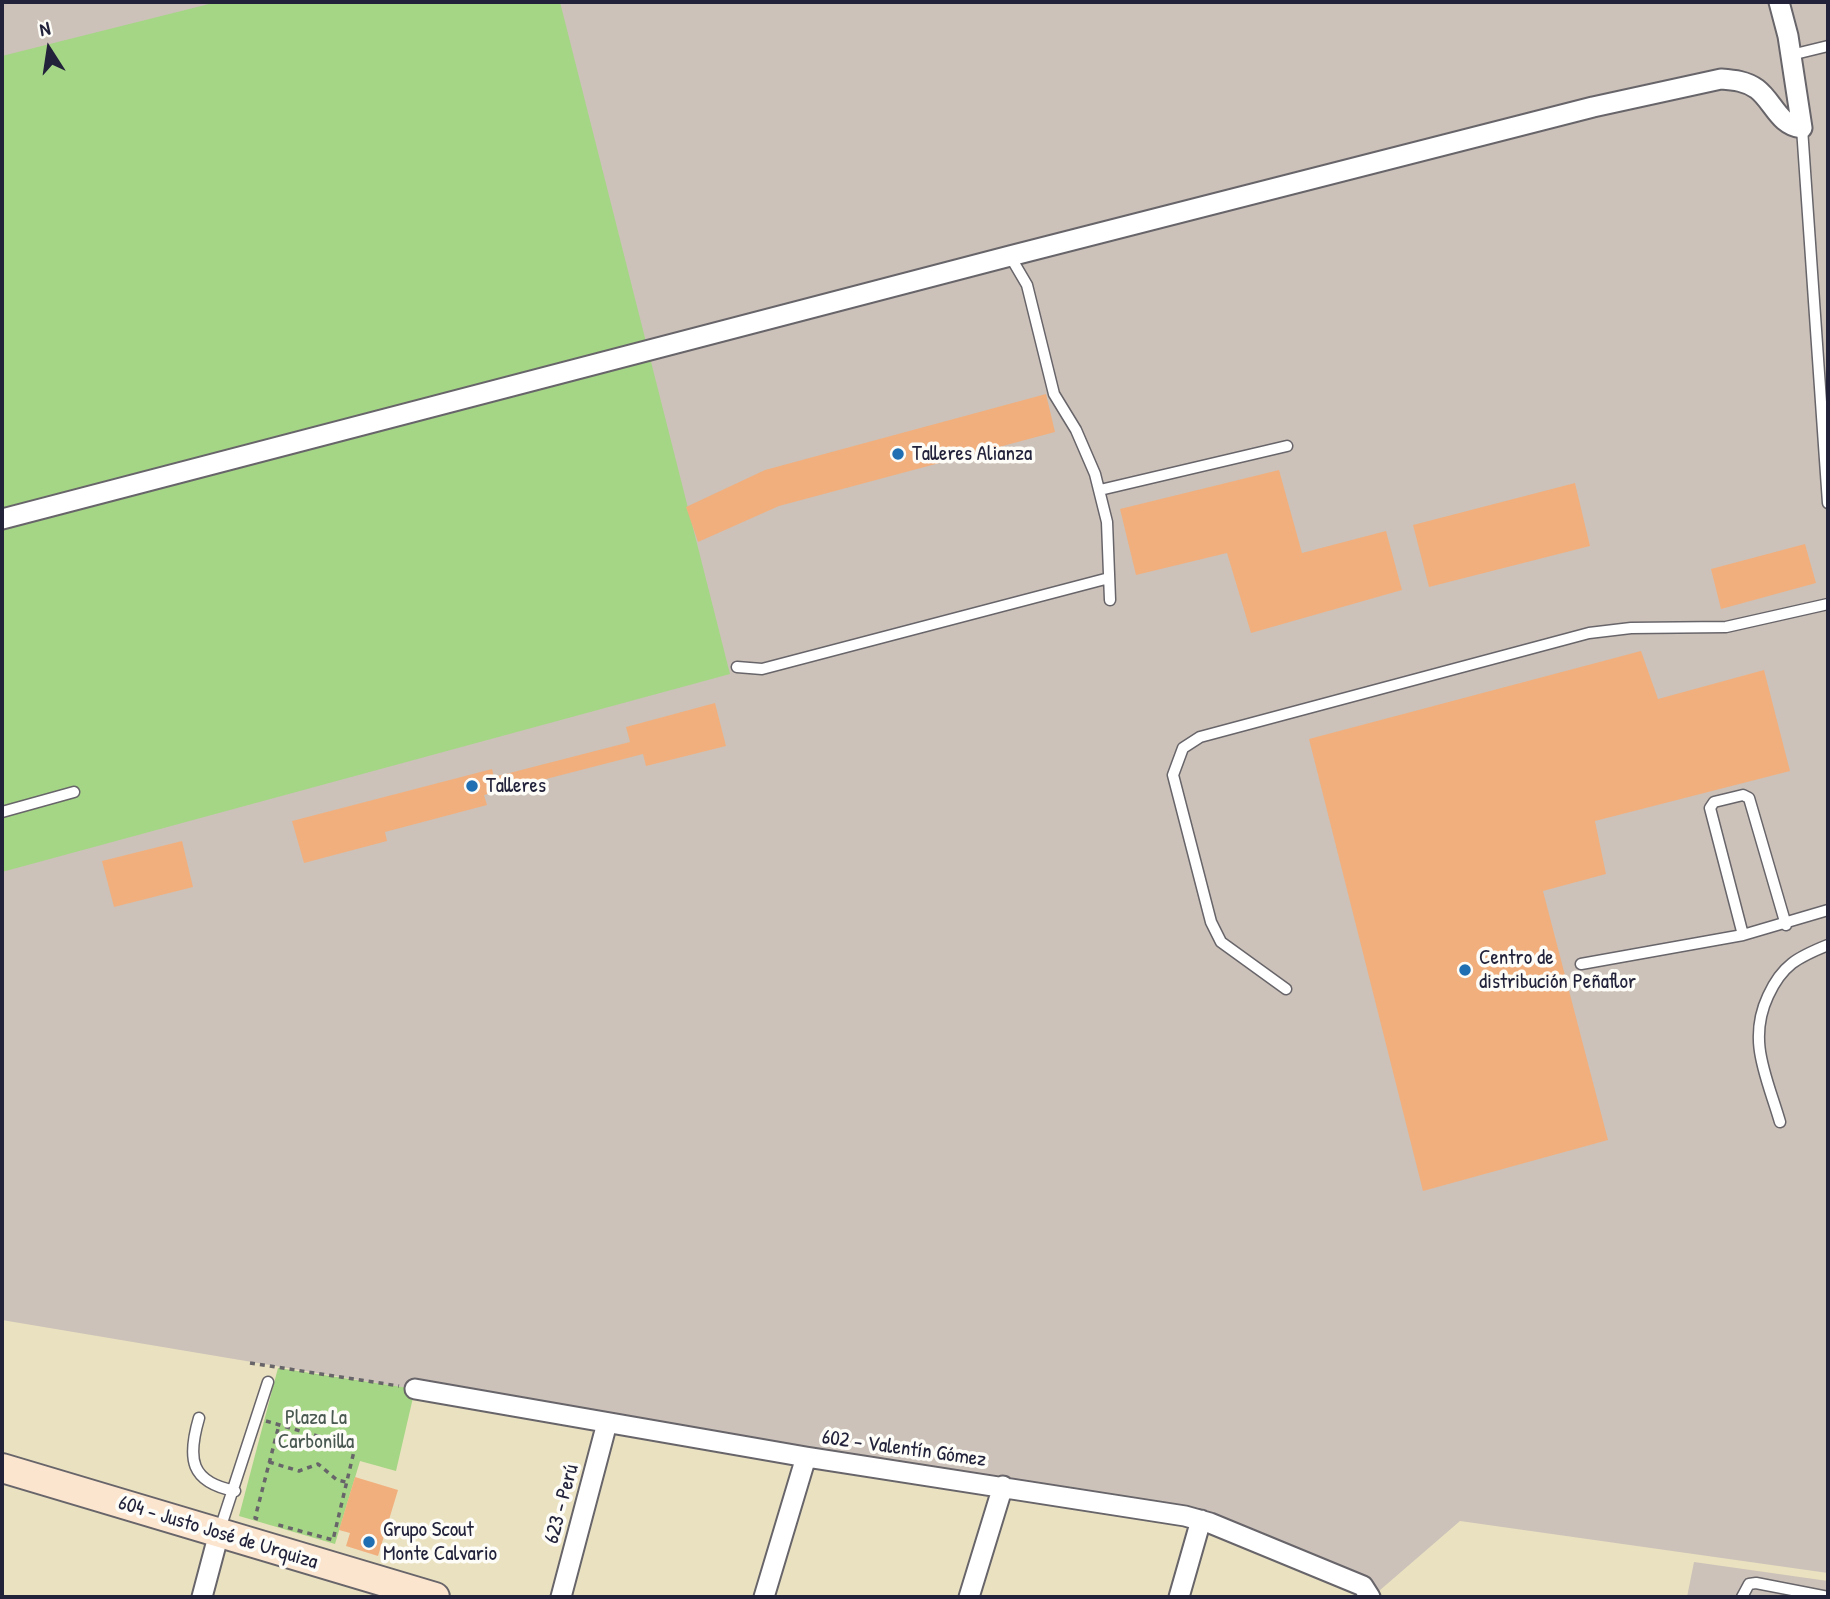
<!DOCTYPE html>
<html>
<head>
<meta charset="utf-8">
<style>
	body { margin:0 }
	#map { position:relative; width:1830px; height:1599px; overflow:hidden; background:#eae1c0; font-family:"Patrick Hand",sans-serif }
	canvas { display:block }
	.frame { position:absolute; inset:0; border:4px solid #22223b; pointer-events:none }
	.north { position:absolute; left:14px; top:14px; width:70px; height:70px; -webkit-text-stroke:5px #fdfcf7; paint-order:stroke; rotate:348deg; font-size:19px; font-weight:700; line-height:28px; text-align:center; color:#22223b }
	.north::after { content:''; display:block; margin:auto; width:24px; height:32px; background:#22223b; clip-path:polygon(50% 0,100% 100%,50% 72%,0 100%) }
</style>
</head>
<body>
<div id="map">
<canvas width="1830" height="1599"></canvas>
<div class="frame"></div>
<div class="north">N</div>
</div>
<script>
const c = document.querySelector('canvas').getContext('2d');
c.lineJoin = 'round';
function fillPath(path, color) {
  c.fillStyle = color;
  c.fill(path, 'evenodd');
}
function trace(path, color, width, dash) {
  c.strokeStyle = color;
  c.lineWidth = width;
  c.lineCap = dash ? 'butt' : 'round';
  c.setLineDash(dash || []);
  c.stroke(path);
}
function drawText(font, color, halo, rows, align = 'center') {
  c.font = font + ' "Patrick Hand",sans-serif';
  c.lineWidth = 7;
  c.setLineDash([]);
  c.textBaseline = 'middle';
  c.strokeStyle = halo;
  c.fillStyle = color;
  for (const [text, x, y, turn = 0] of rows) {
    c.save();
    c.translate(x, y);
    c.rotate((+turn || 0) * Math.PI / 180);
    c.textAlign = isNaN(turn) ? turn : align;
    if (halo) c.strokeText(text, 0, 0);
    c.fillText(text, 0, 0);
    c.restore();
  }
}
const industrial = new Path2D(`
	M2,2h1826v1571l-368,-52 -88,76 -162,-74 -1208,-203z
	M1694,1562l134,19v16h-141z`);
const green = new Path2D(`
	M217,2h343l170,672 -728,198v-816z
	M278,1368l137,21 -19,82 -36,-10 -25,83 -96,-28z`);
const building = new Path2D(`
	M1046,394l9,38 -276,74 -81,36 -12,-35 79,-37z
	M1279,470l23,83 84,-22 16,59 -151,43 -24,-80 -91,22 -16,-66z
	M1575,483l15,63 -161,41 -16,-62z
	M1805,544l11,39 -95,26 -10,-40z
	M1641,651l17,48 106,-29 26,101 -195,50 11,53 -63,17 65,249 -185,51 -114,-452z
	M715,703l11,43 -80,20 -3,-12 -159,41 3,10 -102,27 2,9 -83,22 -12,-42 200,-52 2,8 136,-35 -4,-15z
	M182,841l11,46 -79,20 -12,-46z
	M355,1477l43,13 -20,66 -32,-10 4,-13 -11,-3z`);
const path = new Path2D(`
	M250,1363l149,23
	M266,1421l89,26 -22,93 -58,-16
	M269,1462l30,9 19,-7 19,16 9,2
	M258,1519l-3,-1 24,-93`);
const service = new Path2D(`
	M1791,55l37,-9
	M1802,128l26,375
	M1010,256l17,29 27,109 22,36 19,44 12,48 3,78
	M1100,490l187,-44
	M737,667l25,2 347,-91
	M2,812l72,-20
	M1743,935l-33,-127 4,-6 29,-7 6,3 37,127
	M1581,964l162,-29 85,-25
	M1286,989l-65,-47 -10,-20 -38,-147 10,-27 17,-11 389,-104 42,-5 95,-1 102,-23
	M1780,1122c-13,-45 -33,-81 -12,-126 14,-31 30,-39 60,-51
	M199,1418c-12,41 -9,64 36,73
	M220,1529l48,-147
	M1742,1597l7,-13 7,-1 72,14`);
const minor = new Path2D(`
	M2,519l1008,-263 583,-149 128,-28c13,1 25,2 36,10 16,12 22,37 45,39l-14,-92 -9,-34
	M415,1389l391,68 379,59 25,7 153,63 7,11
	M202,1597l17,-64
	M561,1597l46,-174
	M764,1597l42,-140
	M969,1597l34,-111
	M1179,1597l22,-77`);
const secondary = new Path2D(`
	M2,1468l433,129`);
const markers = [
	[898,454,7,"#1f6fb2"],
	[472,786,7,"#1f6fb2"],
	[1465,970,7,"#1f6fb2"],
	[369,1542,7,"#1f6fb2"]
];
const poiNames = [
	["Talleres Alianza",912,454],
	["Talleres",486,786],
	["Centro de",1479,958],
	["distribución Peñaflor",1479,982],
	["Grupo Scout",383,1530],
	["Monte Calvario",383,1554]
];
const parkNames = [
	["Plaza La",316,1418],
	["Carbonilla",316,1442]
];
const streetNames = [
	["602 - Valentín Gómez",904,1449,8],
	["623 - Perú",562,1504,-75],
	["604 - Justo José de Urquiza",218,1533,17]
];
fillPath(industrial, '#ccc2b9');
fillPath(green, '#a5d685');
fillPath(building, '#f1af7e');
trace(service, '#68656a', 13);
trace(minor, '#68656a', 23);
trace(secondary, '#68656a', 32);
trace(path, '#68656a', 3.5, [5, 5]);
trace(service, '#fff', 10);
trace(minor, '#fff', 19);
trace(secondary, '#fce5cf', 28);
for (const [x, y, r, color] of markers) {
  const dot = new Path2D();
  dot.arc(x, y, r, 0, 2 * Math.PI);
  c.fillStyle = color;
  c.fill(dot);
  trace(dot, '#fdfcf7', 2.5);
}
drawText('21px', '#22223b', '#fdfcf7', poiNames, 'left');
drawText('21px', '#495851', '#fdfcf7', parkNames);
drawText('21px', '#22223b', '#fdfcf7', streetNames);
</script>
</body>
</html>
